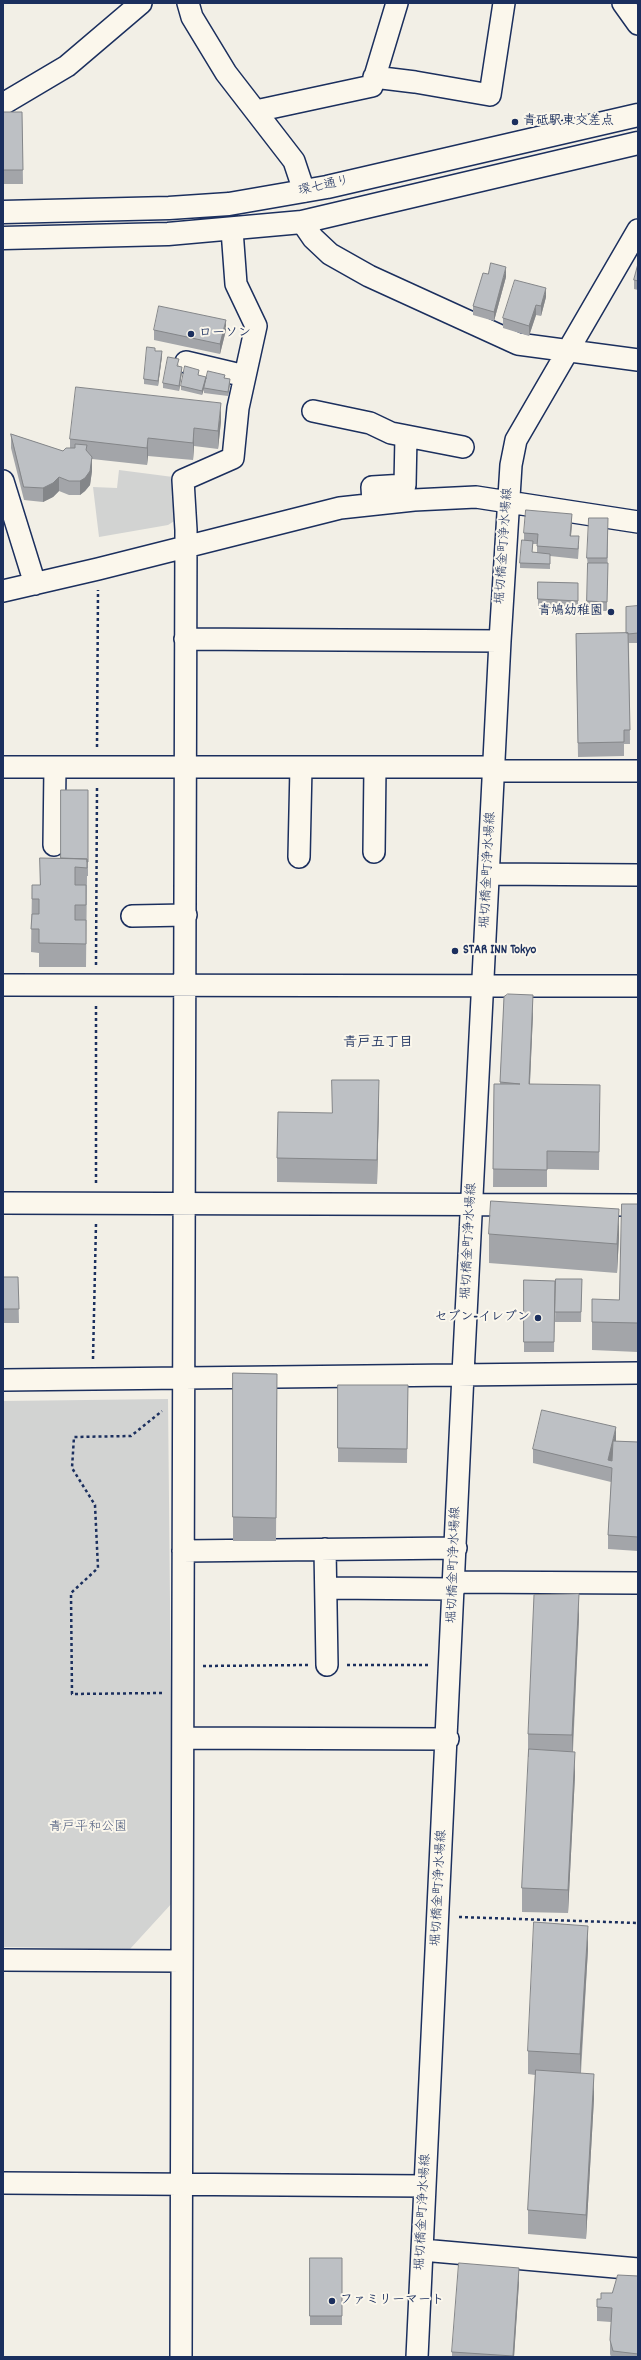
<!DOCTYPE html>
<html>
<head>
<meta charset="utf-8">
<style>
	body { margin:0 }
	#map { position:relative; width:641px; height:2360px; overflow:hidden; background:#f2efe6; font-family:Dekko,sans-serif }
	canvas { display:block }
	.frame { position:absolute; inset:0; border:4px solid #1b2f5e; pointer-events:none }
</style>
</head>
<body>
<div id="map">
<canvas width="641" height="2360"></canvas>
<div class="frame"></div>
</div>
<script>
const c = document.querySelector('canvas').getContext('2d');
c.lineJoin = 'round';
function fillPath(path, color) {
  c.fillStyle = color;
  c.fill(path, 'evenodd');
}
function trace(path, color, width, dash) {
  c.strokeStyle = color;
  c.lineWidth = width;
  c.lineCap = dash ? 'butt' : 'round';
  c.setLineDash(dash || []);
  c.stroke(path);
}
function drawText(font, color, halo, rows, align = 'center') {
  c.font = font + ' Dekko,"Klee One",sans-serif';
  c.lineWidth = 4;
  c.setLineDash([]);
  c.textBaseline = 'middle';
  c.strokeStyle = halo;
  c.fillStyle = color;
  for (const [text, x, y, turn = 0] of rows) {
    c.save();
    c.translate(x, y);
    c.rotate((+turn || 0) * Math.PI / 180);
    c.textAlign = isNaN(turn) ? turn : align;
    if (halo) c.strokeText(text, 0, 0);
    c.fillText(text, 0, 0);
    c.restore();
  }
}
const green = new Path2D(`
	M119,470l54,7 3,43 -8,5 -69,12 -6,-50 24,1z
	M168,1399l5,503 -43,47 -127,-2v-546z`);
const path = new Path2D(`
	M97,747l1,-157
	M96,965l1,-177
	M96,1006v177
	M93,1359l3,-135
	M347,1665h83
	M203,1666l105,-1
	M162,1693l-90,1 -1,-101 27,-25 -3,-63 -23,-37 2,-31 57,-1 31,-25
	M459,1917l179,6`);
const minor = new Path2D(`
	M188,3l4,14 34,56 68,88 10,30
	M623,3l15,21
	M374,77l41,5 75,13 14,-92
	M3,104l64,-38 74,-63
	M256,111l116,-25 25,-83
	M302,222l11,16 17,16 39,22 149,68 120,16
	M186,362l59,14
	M313,411l57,12 21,10 72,14
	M3,481l32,103
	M373,504l-1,-17 33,-2 1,-49
	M3,591l95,-22 242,-61 74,-8 62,-3 162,25
	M185,639l315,2
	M3,767h492
	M494,771h144
	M54,845l1,-78
	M374,852l1,-85
	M299,857l2,-90
	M489,874l149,1
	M132,916l54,-1
	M3,985l635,1
	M3,1203l635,2
	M3,1380l635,-7
	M325,1549l2,116
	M183,1551l273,-3
	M454,1582l184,1
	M326,1588l128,1
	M183,1738l265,1
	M3,1960l179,1
	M3,2183l422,3
	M422,2250l216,19
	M181,2357l5,-1827 -3,-50 50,-22 5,-50 18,-82 -20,-42 -4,-54
	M417,2357l46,-983 37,-733 11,-176 5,-25 122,-210`);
const major = new Path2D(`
	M3,212l166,-4 60,-4 98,-17 311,-72
	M3,238l165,-4 134,-12 336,-79`);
const wall = new Path2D(`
	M3,112h19l1,72h-20z
	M638,264v26l-4,-1v-9z
	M506,277l-12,44 -21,-6v-9z
	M546,297l-5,19 -5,-1 -7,21 -26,-8v-10z
	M154,330h72l-6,24 -66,-14z
	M155,351l7,5 -4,30 -14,-2v-5z
	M179,364l-1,3 4,5 -3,19 -16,-3v-5z
	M199,375l7,6 19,-3 5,6 -2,12 -24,-3v-4l-2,6 -21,-5v-4z
	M221,421l-3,28 -24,-3 -1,14 -45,-4 -1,9 -55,-6v12l-2,14 -5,6 -5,4h-11l-10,-4 -6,6 -10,5 -19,-2 -13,-52v-14l52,17 7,-3v-9z
	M572,524l-1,12 8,10 -1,13 -28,-3v13l-30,-1v-5l4,-23v-7zM533,544h4v9l-5,-1z
	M608,528l-1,83h-20l1,-44 -1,-9z
	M538,582l40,1v27l-40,-1z
	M638,606v37h-9l1,101h-6v12l-46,1 -2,-123 50,-1z
	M88,790v86h-1l-1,91h-47v-14l-8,-1 1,-67h8l21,-27z
	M504,997l29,16 -3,71 70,19 -1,67 -52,-1v18h-54l1,-103h6z
	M379,1104l-2,80 -100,-2v-24l55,-45z
	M638,1204v148l-46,-2v-28l27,-22z
	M489,1234l130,3 -2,36 -128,-10z
	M3,1277h15l1,46h-16z
	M556,1279h26l-1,43h-26z
	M524,1280l31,1 -1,71h-30z
	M233,1373l44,1 -1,167h-43z
	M338,1385h70l-1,78 -69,-1z
	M616,1441l22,1v109l-30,-2v-14l3,-53 -78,-19v-14z
	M579,1617l-6,134 2,24 -7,138 -46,-1v-24l7,-131h-1v-23z
	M588,1949l-7,124 13,25 -8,141 -58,-5v-24l7,-135 -7,-1v-23z
	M310,2258h32v67h-32z
	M638,2276v81h-27l-1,-3v-14l1,-18 -14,-1v-14l4,-8 11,-6z
	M519,2282l-5,75h-62v-5z`);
const shadedWall = new Path2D(`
	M506,267v10l-12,44v-9z
	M546,288v9l-5,19v-10z
	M536,305v10l-7,21v-10z
	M226,320v10l-6,24v-10z
	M162,351v5l-4,30v-5z
	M182,367v5l-3,19v-5z
	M206,377v5l-4,13v-4z
	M230,379v5l-2,12v-4z
	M221,403v18l-3,28v-18z
	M194,428v18l-1,14v-17z
	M148,438v18l-1,9v-17z
	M92,457v14l-2,14 -5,6 -5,4v-14z
	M59,477v14l-6,6 -10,5v-14z
	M572,514v10l-2,22v-10z
	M533,995v18l-4,89v-18z
	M379,1080v24l-2,80v-24z
	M619,1209v28l-2,36v-29z
	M616,1427v14l-6,26 -2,-7z
	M579,1594v23l-7,142v-24z
	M575,1752v23l-7,138v-23z
	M588,1926v23l-8,128v-23z
	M594,2074v24l-8,141v-24z
	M519,2268v14l-5,75h-1z`);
const building = new Path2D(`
	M3,112h19l1,58h-20z
	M491,263l15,4 -12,45 -21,-6 10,-33 5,1z
	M638,264v17l-4,-1z
	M515,280l31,8 -5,18 -5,-1 -7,21 -26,-8z
	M159,306l67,14 -6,24 -66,-14z
	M147,347l8,1v3h7l-4,30 -14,-2z
	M168,357l11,2 -2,7 5,1 -3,19 -16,-3z
	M185,366l14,4 -1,5 8,2 -4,14 -21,-5z
	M208,371l17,4 -1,3 6,1 -2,13 -24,-4z
	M76,387l145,16 -3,28 -24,-3 -1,15 -45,-5 -1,10 -77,-9z
	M11,434l52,17 3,-3h9v-4l12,1 -1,5 6,7 -2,14 -5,7 -5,3h-11l-10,-4 -6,6 -10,5 -19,-1z
	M526,510l46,4 -2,22h9l-1,13 -41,-3 1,-12 -14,-1z
	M589,518h19l-1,40h-20z
	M522,540l11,1 -1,11 18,2v10l-30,-1z
	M588,563h20l-1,39 -20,-1z
	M538,582l40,1v18l-40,-2z
	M638,606v27l-10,1v-1h-2v-26z
	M628,633l2,97h-6v12l-46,1 -2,-109z
	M61,790h27v72h-1v-3l-26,-1z
	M40,858l47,1v9l-12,-1v18h11v20h-11v15h11v24l-47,-1v-14h-8l1,-15h7v-15h-7v-14h8z
	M508,994l25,1 -4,89 71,1 -1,67 -52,-1v19l-54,-1 1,-85h26l-20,-2 4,-85z
	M332,1080h47l-2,80 -100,-2 1,-46 54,1z
	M491,1201l128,8 -2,35 -128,-10z
	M622,1204h16v119l-46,-1v-23l27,1z
	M3,1277h15l1,32h-16z
	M556,1279h26l-1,33h-26z
	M524,1280l31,1 -1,61h-30z
	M233,1373l44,1 -1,144 -43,-1z
	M338,1385h70l-1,64 -69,-1z
	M542,1410l74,17 -8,33 4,1 1,-20 25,1v95l-30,-2 4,-67 -79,-19z
	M579,1594l-7,141 -44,-1 6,-139z
	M529,1749l46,3 -7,138 -46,-2z
	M534,1922l54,4 -8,128 -52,-3z
	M536,2070l58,4 -8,141 -58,-5z
	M310,2258h32v58h-32z
	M459,2263l60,5 -6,88 -61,-4z
	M618,2275l20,1v78l-25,-3 -3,-11 2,-32 -15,-1v-8h4v-6h11z`);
const markers = [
	[515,122,4,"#1b2f5e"],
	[191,334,4,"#1b2f5e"],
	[611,612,4,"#1b2f5e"],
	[455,951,4,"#1b2f5e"],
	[538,1318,4,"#1b2f5e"],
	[332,2301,4,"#1b2f5e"]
];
const poiNames = [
	["青砥駅東交差点",523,122],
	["ローソン",199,334],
	["青鳩幼稚園",603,612,"right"],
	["STAR INN Tokyo",463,951],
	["セブン-イレブン",530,1318,"right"],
	["ファミリーマート",340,2301]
];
const streetNames = [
	["環七通り",324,187,-12],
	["堀切橋金町浄水場線",505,546,-86],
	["堀切橋金町浄水場線",489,870,-87],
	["堀切橋金町浄水場線",470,1241,-87],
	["堀切橋金町浄水場線",455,1565,-88],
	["堀切橋金町浄水場線",440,1888,-87],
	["堀切橋金町浄水場線",424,2212,-87]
];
const parkNames = [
	["青戸平和公園",88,1828]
];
const neighbourhoodNames = [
	["青戸五丁目",378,1044]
];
fillPath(green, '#d2d3d2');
trace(minor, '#1b2f5e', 24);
trace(major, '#1b2f5e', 25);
trace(path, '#1b2f5e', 2.5, [3, 3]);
trace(minor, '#fbf7ec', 21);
trace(major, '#fbf7ec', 22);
fillPath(wall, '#a3a5a9');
fillPath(shadedWall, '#848689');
fillPath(building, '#bdc0c4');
trace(building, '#848689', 1);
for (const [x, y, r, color] of markers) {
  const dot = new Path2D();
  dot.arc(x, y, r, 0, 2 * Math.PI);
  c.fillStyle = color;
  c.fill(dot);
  trace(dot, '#fbf7ec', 1.5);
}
drawText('bold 13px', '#1b2f5e', '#fbf7ec', poiNames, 'left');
drawText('13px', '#1b2f5e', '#fbf7ec', streetNames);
drawText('13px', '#49587b', '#fbf7ec', parkNames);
drawText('bold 14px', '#1b2f5e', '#fbf7ec', neighbourhoodNames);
</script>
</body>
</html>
